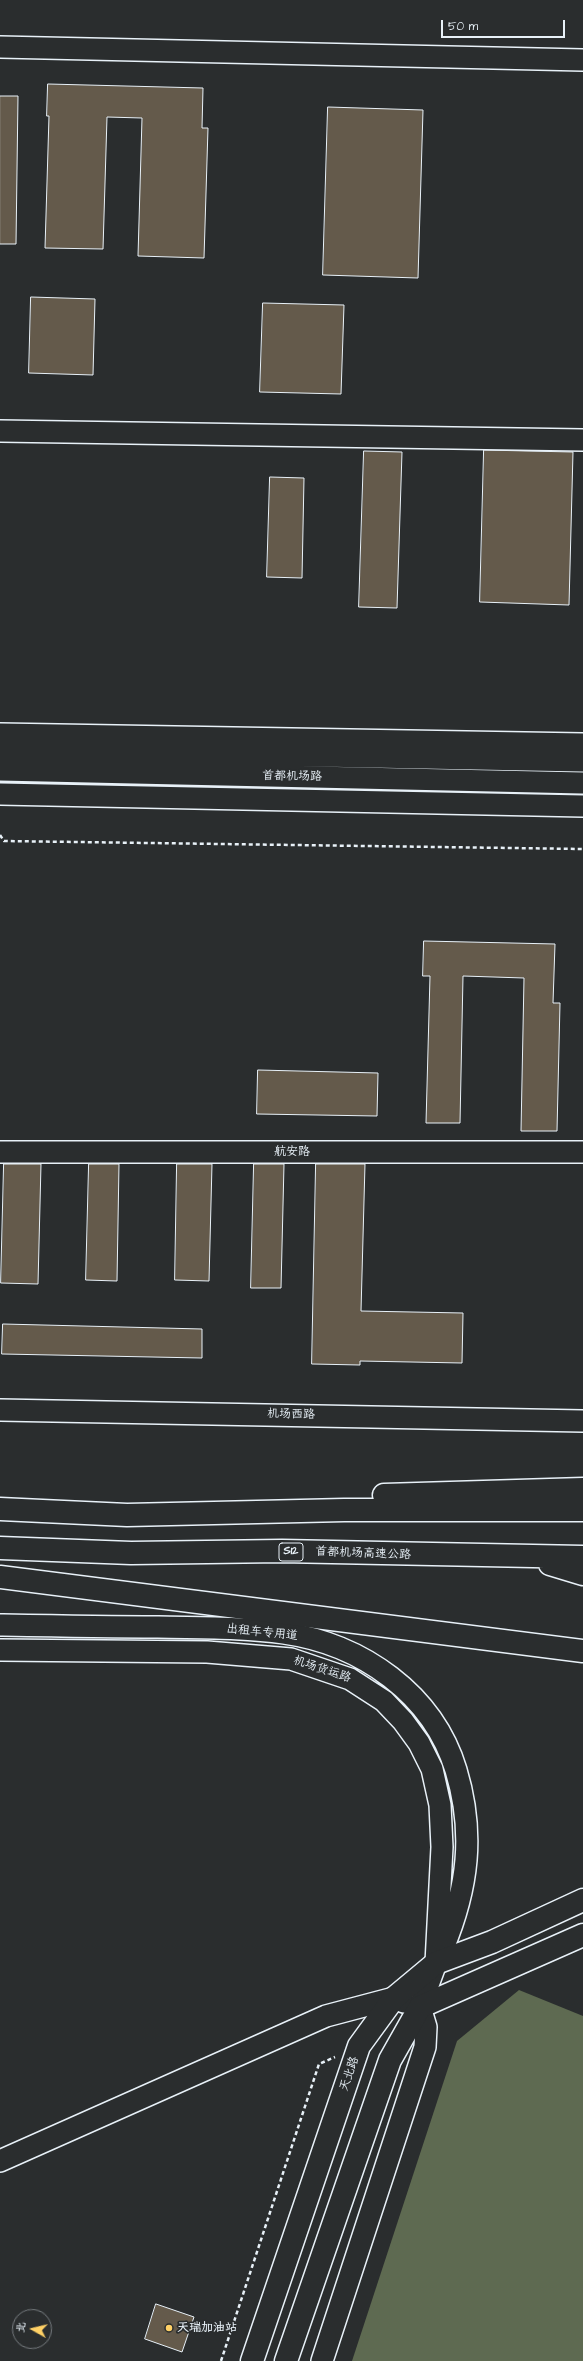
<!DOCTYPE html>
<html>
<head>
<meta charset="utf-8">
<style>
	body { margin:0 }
	#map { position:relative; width:583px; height:2361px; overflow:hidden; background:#2a2d2e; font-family:"Architects Daughter","LXGW WenKai TC",sans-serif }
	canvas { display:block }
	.north { position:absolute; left:12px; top:2309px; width:40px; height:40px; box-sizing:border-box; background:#2a2d2e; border:1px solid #767b7f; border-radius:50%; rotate:278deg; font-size:11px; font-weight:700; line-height:16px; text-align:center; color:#e8f1f8 }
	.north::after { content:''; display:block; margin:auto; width:14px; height:18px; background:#ffd166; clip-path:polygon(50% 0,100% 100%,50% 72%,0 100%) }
	.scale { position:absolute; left:441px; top:20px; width:124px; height:18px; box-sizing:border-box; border:2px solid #e8f1f8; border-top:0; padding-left:5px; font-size:12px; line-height:14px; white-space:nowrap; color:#e8f1f8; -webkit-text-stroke:3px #2a2d2e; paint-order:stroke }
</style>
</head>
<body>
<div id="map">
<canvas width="583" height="2361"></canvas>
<div class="north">北</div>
<div class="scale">50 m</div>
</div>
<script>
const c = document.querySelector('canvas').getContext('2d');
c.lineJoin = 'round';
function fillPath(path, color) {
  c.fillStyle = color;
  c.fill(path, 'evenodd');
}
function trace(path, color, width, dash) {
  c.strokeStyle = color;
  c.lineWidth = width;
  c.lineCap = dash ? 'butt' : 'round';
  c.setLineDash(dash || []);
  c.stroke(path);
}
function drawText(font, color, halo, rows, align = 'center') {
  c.font = font + ' "Architects Daughter","LXGW WenKai TC",sans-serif';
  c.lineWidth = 3.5;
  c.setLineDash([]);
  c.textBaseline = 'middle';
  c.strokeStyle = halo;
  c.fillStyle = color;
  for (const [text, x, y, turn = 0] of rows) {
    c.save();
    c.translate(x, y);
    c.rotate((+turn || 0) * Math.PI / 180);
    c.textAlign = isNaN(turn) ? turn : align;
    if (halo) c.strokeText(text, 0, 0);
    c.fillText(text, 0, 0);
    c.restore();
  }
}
const green = new Path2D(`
	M519,1990l64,26v345h-231l105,-320z`);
const building = new Path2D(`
	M48,84l155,4 -1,40h6l-4,130 -66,-2 4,-138 -35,-1 -4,132 -58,-1 4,-132h-2z
	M0,96h18l-2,148h-16z
	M328,107l95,3 -5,168 -95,-3z
	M31,297l64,2 -2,76 -64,-2z
	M263,303l81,2 -3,89 -81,-2z
	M484,450l89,2 -4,153 -89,-3z
	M364,451l38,1 -5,156 -38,-1z
	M270,477l34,1 -2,100 -35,-1z
	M424,941l131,3 -2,59h7l-3,128h-36l3,-153 -61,-2 -3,147h-34l4,-147h-7z
	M258,1070l120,3 -1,43 -120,-2z
	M4,1164h37l-3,120 -37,-1z
	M89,1164h30l-2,117 -31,-1z
	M177,1164h35l-3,117 -34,-1z
	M254,1164h30l-3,124h-30z
	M316,1164h49l-4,147 102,2 -1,50 -102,-2v4l-48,-1z
	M3,1324l199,5v29l-200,-4z
	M156,2304l38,13 -12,35 -37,-13z`);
const path = new Path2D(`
	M0,835l4,6 579,8
	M221,2361l98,-297 16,-7`);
const minor = new Path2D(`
	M0,47l583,13
	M0,431l583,9
	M0,734l583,10
	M0,750l583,11
	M0,770l583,13
	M0,794l583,12
	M0,1152h583
	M0,1410l583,11
	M0,1625c53,1 105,2 158,2 42,1 85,0 126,6 78,11 149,61 172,137 19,63 12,118 -13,178
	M0,1650l207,2 84,7 59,20 34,22 19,20 16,22 13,26 8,36 2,42 -6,116 -16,44
	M0,2161l326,-145 68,-18 10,4
	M322,2361l103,-314 1,-20 -6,-20`);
const major = new Path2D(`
	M252,2361l107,-315 35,-48 42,-35 56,-21 91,-42
	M286,2361l104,-301 30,-53 163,-72`);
const highway = new Path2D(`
	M384,1495l199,-6
	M0,1509l127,6 217,-5h239
	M0,1548l131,5 151,-2 301,6
	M550,1564l33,10
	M0,1577l583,74`);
const markers = [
	[169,2328,4,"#ffd166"]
];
const shields = [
	[291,1552,24]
];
const shieldNames = [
	["S12",291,1552]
];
const streetNames = [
	["首都机场路",292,777,1],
	["航安路",292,1152],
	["机场西路",291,1415,1],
	["首都机场高速公路",363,1554,2],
	["出租车专用道",262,1633,6],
	["机场货运路",322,1670,18],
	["天北路",350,2074,-71]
];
const poiNames = [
	["天瑞加油站",177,2328]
];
fillPath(green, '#5e6a51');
fillPath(building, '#645a4b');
trace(building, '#e8f1f8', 1);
trace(minor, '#e8f1f8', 24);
trace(major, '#e8f1f8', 25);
trace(highway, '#e8f1f8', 25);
trace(path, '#e8f1f8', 2.5, [4, 3]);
trace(minor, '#2a2d2e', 21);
trace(major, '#2a2d2e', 22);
trace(highway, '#2a2d2e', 22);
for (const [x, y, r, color] of markers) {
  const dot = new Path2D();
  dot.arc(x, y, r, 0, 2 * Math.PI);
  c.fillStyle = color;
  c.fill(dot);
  trace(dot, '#2a2d2e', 1.5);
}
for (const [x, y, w] of shields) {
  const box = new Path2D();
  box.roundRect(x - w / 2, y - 9, w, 18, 3);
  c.fillStyle = '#2a2d2e';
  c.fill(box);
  trace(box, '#e8f1f8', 1);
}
drawText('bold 11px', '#e8f1f8', null, shieldNames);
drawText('12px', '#e8f1f8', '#2a2d2e', streetNames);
drawText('bold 12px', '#e8f1f8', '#2a2d2e', poiNames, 'left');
</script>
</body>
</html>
